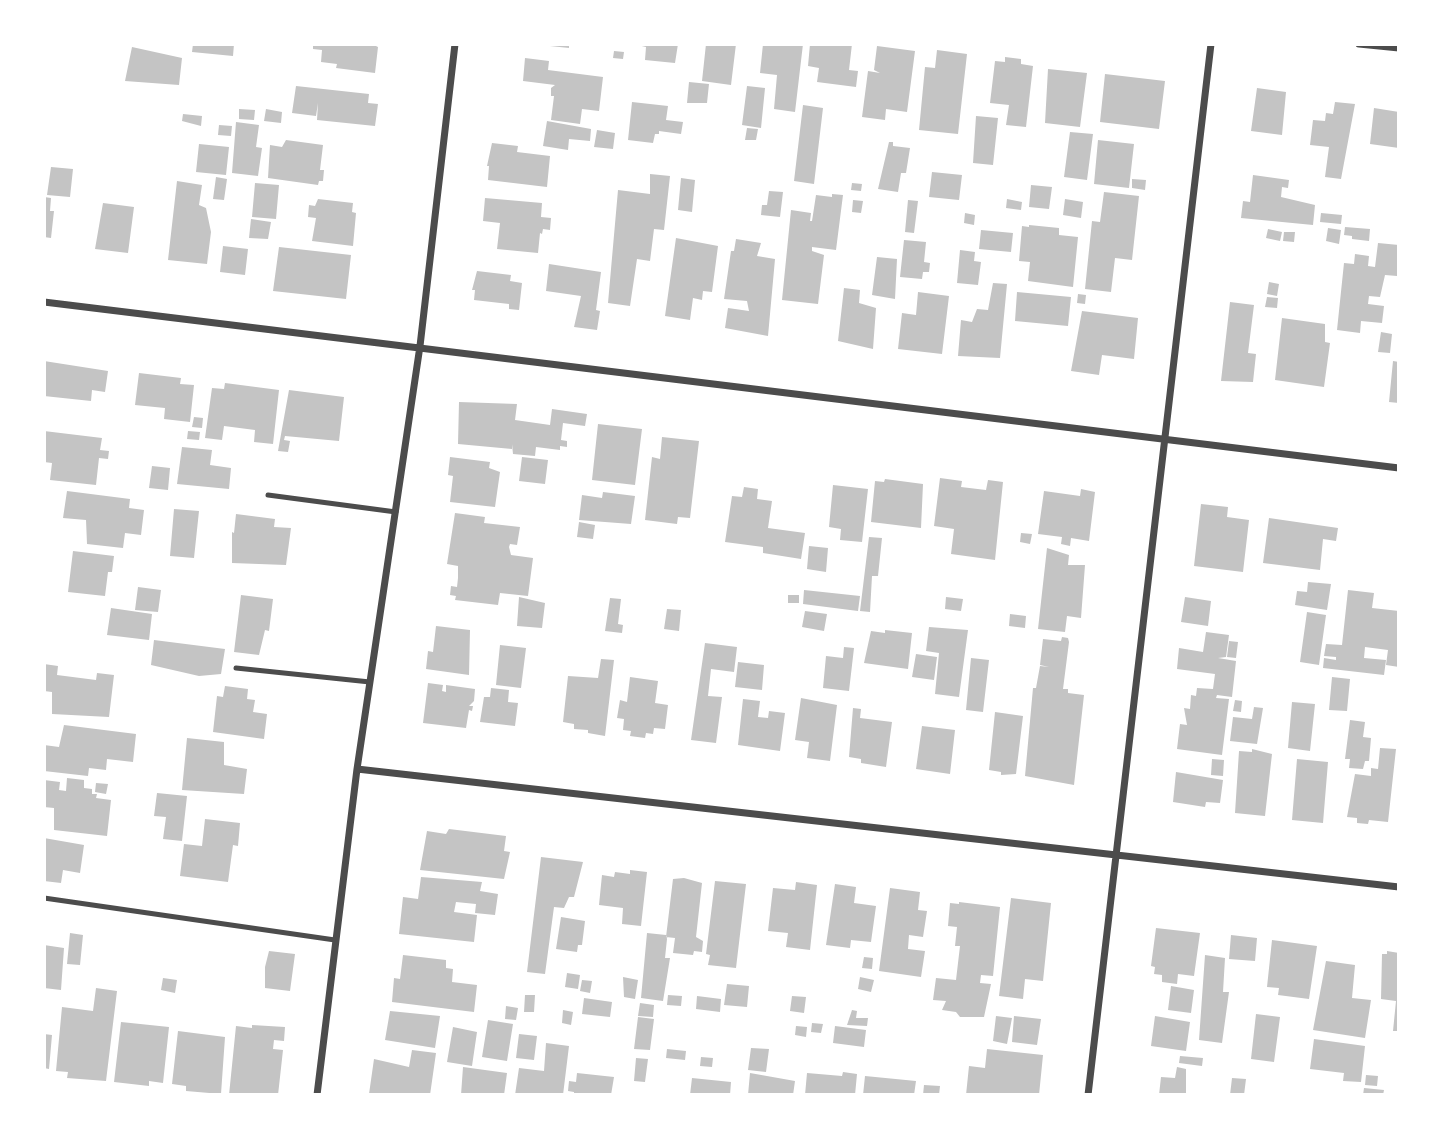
<!DOCTYPE html>
<html>
<head>
<meta charset="utf-8">
<style>
	body { margin:0 }
	#map { position:relative; width:1443px; height:1139px; overflow:hidden; background:#fff; font-family:"Golos Text",sans-serif }
	canvas { display:block }
	.frame { position:absolute; inset:0; border:46px solid #fff; pointer-events:none }
</style>
</head>
<body>
<div id="map">
<canvas width="1443" height="1139"></canvas>
<div class="frame"></div>
</div>
<script>
const c = document.querySelector('canvas').getContext('2d');
c.lineJoin = 'round';
function fillPath(path, color) {
  c.fillStyle = color;
  c.fill(path, 'evenodd');
}
function trace(path, color, width, dash) {
  c.strokeStyle = color;
  c.lineWidth = width;
  c.lineCap = dash ? 'butt' : 'round';
  c.setLineDash(dash || []);
  c.stroke(path);
}
const building = new Path2D(`
	M193,44h41l-1,12 -41,-4z
	M313,44h59l6,3 -3,26 -39,-5 1,-4 -16,-2 1,-12 -9,-1z
	M531,44h38v4z
	M633,44h45l-3,19 -30,-3 1,-13z
	M706,44h30l-5,41 -29,-4z
	M763,44h40l-8,68 -21,-3 3,-34 -17,-2z
	M810,44h42l-3,26 9,1 -2,16 -39,-5 2,-14 -11,-2z
	M877,46l38,5 -8,61 -21,-3 -1,11 -23,-3 6,-46 12,2 -6,-3z
	M132,47l50,11 -3,27 -54,-4z
	M937,50l30,4 -9,80 -39,-4 6,-63 10,1z
	M614,51l10,1 -1,7 -10,-1z
	M1005,57l16,2v5l12,2 -7,61 -20,-2 3,-20 -19,-2 5,-42 10,1z
	M525,58l24,3 -1,9 55,7 -4,34 -17,-2 -2,15 -29,-4 3,-24h-3v-8l4,-3 -32,-4z
	M1048,69l39,4 -7,54 -35,-4z
	M1105,74l60,7 -6,48 -59,-7z
	M689,82l20,2 -2,19h-20z
	M296,86l73,8 -1,9 10,1 -3,22 -58,-6 1,-17 -2,13 -24,-3z
	M747,86l18,2 -4,40 -19,-3z
	M1257,88l29,4 -4,43 -31,-4z
	M632,102l36,4 -2,14 17,2 -2,12 -22,-3v3h-4l-2,9 -25,-3z
	M1335,102l20,2 -14,75 -16,-2 4,-30 -19,-2 3,-25 12,1 1,-8 7,1z
	M803,105l20,3 -9,76 -20,-3z
	M1374,108l25,4v36l-29,-4z
	M239,109l16,1 -1,10 -15,-1z
	M266,109l16,3 -1,11 -17,-2z
	M183,114l19,2 -1,10 -19,-5z
	M976,116l22,2 -5,47 -20,-2z
	M547,121l44,8 -1,12 -21,-2 -1,11 -25,-4z
	M236,122l23,3 -3,22 6,1 -4,28 -26,-3z
	M219,125l13,1 -1,10 -13,-1z
	M747,128l11,1 -2,11h-11z
	M597,130l18,3 -2,16 -19,-2z
	M1070,132l23,2 -6,46 -23,-3z
	M286,140l37,5 -3,25h4l-1,11h-4l-1,4 -50,-7 2,-33 12,2z
	M1098,140l36,4 -5,44 -35,-4z
	M889,142h4v4l17,2 -4,25h-5l-3,19 -20,-3z
	M492,143l26,3 -1,6 33,4 -3,31 -59,-7 1,-14h-2z
	M199,144l30,3 -3,28 -30,-3z
	M51,167l22,2 -3,28 -23,-2z
	M932,172l30,3 -3,25 -30,-3z
	M650,174l20,2 -6,54 -10,-1 -4,32 -13,-2 -7,47 -22,-3 10,-113 32,4z
	M1253,175l36,5 -1,8 -6,-1 -1,10 34,8 -2,20 -72,-7 2,-17 7,1z
	M216,177l11,2 -3,21 -11,-1z
	M681,178l14,2 -3,32 -14,-2z
	M1132,179l14,1 -1,10 -13,-2z
	M177,181l25,4 -3,20 7,3 5,24 -4,32 -39,-4z
	M255,183l24,2 -3,34 -24,-2z
	M852,183l10,1 -1,7 -10,-1z
	M1031,185l21,2 -3,22 -20,-2z
	M769,191l14,1 -3,25 -19,-2 1,-10h5z
	M1104,192l35,4 -7,64 -17,-2 -4,34 -26,-3 7,-68 8,1z
	M832,194l11,1 -7,55 -24,-3v4l12,4 -6,49 -36,-4 9,-90 20,3 -1,8h2l4,-26 16,2z
	M44,197l7,1 -1,13h4l-3,27 -7,-1z
	M485,198l57,5 -1,14 10,1 -1,12 -7,-1 -1,5 -2,-1 -2,20 -41,-4 3,-26 -17,-2z
	M318,199l35,4 -1,9 4,1 -3,33 -41,-5 4,-23 -8,-1 1,-12 6,1z
	M1007,199l15,3 -1,8 -15,-2z
	M1065,199l18,3 -2,16 -18,-3z
	M853,200l10,1 -2,12 -9,-1z
	M908,200l10,1 -4,32 -9,-1z
	M103,203l31,4 -6,46 -33,-4z
	M965,213l10,2 -1,10 -10,-2z
	M1321,213l21,2 -1,9 -21,-2z
	M251,219l20,3 -3,17 -19,-1z
	M1029,225l30,3v7l19,2 -5,50 -45,-6 2,-19 -11,-1 3,-35 7,1z
	M1345,227l25,2 -1,12 -17,-2v-3l-8,-1z
	M1328,228l13,2 -2,14 -13,-3z
	M1268,229l14,3 -2,9 -14,-3z
	M981,230l32,3 -2,19 -32,-3z
	M1284,232h11l-1,10 -11,-1z
	M676,238l42,8 -6,46 -9,-1 -1,9 -9,-2 -3,22 -25,-4z
	M736,239l25,4 -4,13 18,3 -7,77 -43,-8 3,-20 21,3 -2,-10 -23,-2 7,-48h3z
	M904,240l22,2 -2,20 6,1 -1,9h-6l-1,7 -22,-2z
	M1378,243l21,2 -2,31 -12,-1 -5,22 -11,-1 -1,8 16,2 -2,17 -21,-2 -1,12 -23,-3 7,-67 10,1 1,-10 14,2 -1,10 7,1z
	M223,246l25,3 -3,26 -25,-3z
	M279,247l72,8 -5,44 -73,-8z
	M960,250l15,2 -1,9 7,1 -3,23 -21,-2z
	M877,257l20,2 -2,40 -23,-4z
	M549,264l52,8 -5,38 4,1 -3,19 -23,-3 7,-31 -35,-5z
	M477,271l34,4 -1,6 12,2 -3,27 -10,-1v-5l-35,-4 1,-10h-3z
	M1269,282l10,2 -2,12 -10,-2z
	M993,283l14,1 -7,74 -42,-2 3,-36 11,2 5,-13 11,1z
	M844,288l16,2 -1,13 17,5 -3,41 -35,-8z
	M918,292l31,4 -7,58 -44,-5 4,-36 14,2z
	M1017,292l54,5 -3,29 -53,-5z
	M1078,294l8,1 -1,9 -8,-1z
	M1267,297l11,1 -1,10 -12,-1z
	M1230,302l24,3 -6,48 8,1 -3,28 -32,-1z
	M1082,311l56,7 -4,41 -32,-4 -3,20 -28,-4z
	M1282,318l43,6v18l5,1 -6,44 -49,-7z
	M1381,332l11,2 -2,19 -12,-1z
	M44,361l64,10 -3,21 -13,-2 -1,11 -47,-5z
	M1393,361l6,1v41l-10,-1z
	M139,373l42,5 -1,6 14,1 -4,37 -26,-3 1,-11 -30,-3z
	M225,383l54,7 -6,54 -19,-2 1,-12 -31,-4 -2,14 -17,-2 7,-50 12,1z
	M289,390l55,7 -5,44 -54,-5 -1,4 6,1 -2,11 -10,-1z
	M459,402l58,2 -2,16 35,5 2,-16 35,5 -2,12 -22,-3 -2,17 6,1v6l-7,-1v4l-24,-3 -1,9 -22,-2 -1,-10v5l-54,-5z
	M194,417l9,1 -1,10 -10,-1z
	M598,424l44,5 -7,56 -43,-5z
	M44,431l58,7 -2,12 9,1 -1,8 -9,-1 -3,27 -46,-5 2,-17 -8,-1z
	M188,431l12,1 -1,8 -12,-1z
	M662,437l37,4 -9,77 -12,-1 -1,7 -32,-4 7,-63 8,2z
	M182,447l30,3 -2,15 21,3 -2,21 -52,-5z
	M450,457l40,5 -1,6 11,4 -5,35 -45,-5 3,-26 -5,-1z
	M522,457l26,3 -3,24 -26,-3z
	M152,466l18,2 -2,22 -19,-2z
	M940,478l22,3 -1,6 25,3 2,-10 15,2 -8,78 -44,-6 3,-25 -20,-3z
	M885,479l38,5 -2,44 -50,-6 4,-41 9,1z
	M833,485l35,4 -6,53 -22,-2 1,-11 -12,-2z
	M744,487l14,2 -1,10 15,2 -4,27 37,5 -4,26 -38,-6v-6l-38,-5 7,-46 10,1z
	M1081,489l14,3 -6,49 -18,-3 -1,8 -9,-2 1,-7 -24,-3 6,-43 36,5z
	M67,491l63,8 -1,9 15,2 -3,25 -16,-2 -2,15 -36,-4 -1,-24 -23,-2z
	M603,492l32,4 -4,28 -52,-4 3,-25 20,3z
	M1201,504l27,3 -1,10 22,3 -6,52 -49,-6z
	M174,509l25,2 -5,47 -24,-2z
	M455,513l30,4 -1,6 36,4 -3,18 -7,-1 -1,3 2,8 22,3 -5,38 -28,-3 -2,12 -43,-5 1,-4 -6,-1 1,-9 6,1 1,-9v-12l-11,-2z
	M236,514l39,5 -1,8 17,1 -5,37 -54,-2v-31l2,1z
	M1269,518l69,10 -2,13 -13,-2 -3,31 -57,-7z
	M579,522l16,3 -2,14 -16,-2z
	M1021,533l11,1 -2,10 -10,-2z
	M869,537l13,1 -4,38h-6l-2,36 -10,-1z
	M809,546l19,2 -2,24 -19,-3z
	M1047,548l22,7 -1,10h17l-4,53 -14,-2 -2,16 -27,-3z
	M73,551l41,5 -2,16h-4l-3,24 -37,-4z
	M1308,582l23,2 -4,26 -32,-5 2,-14 10,1z
	M138,587l23,3 -3,22 -23,-2z
	M804,590l56,6 -2,15 -55,-7z
	M1348,590l26,3 -2,15 27,3v56l-13,-2 2,-15 -23,-3 -1,11 22,2 -2,15 -61,-7 1,-10 12,2v-3l-12,-1 2,-12 16,1z
	M241,595l32,4 -4,32 -4,-1 -6,25 -25,-3z
	M788,595h11v8h-11z
	M519,597l26,6 -3,25 -25,-2z
	M946,597l17,2 -2,12 -16,-2z
	M1185,597l26,4 -3,25 -27,-4z
	M610,598l11,1 -3,25 5,1 -1,8 -17,-2z
	M111,608l41,6 -3,26 -42,-5z
	M667,609l14,1 -2,21 -15,-2z
	M805,611l22,3 -3,17 -22,-4z
	M1307,612l19,3 -7,50 -19,-3z
	M1010,614l16,2 -1,12 -16,-2z
	M436,626l34,4 -1,45 -43,-6 2,-18 5,1z
	M929,627l39,3 -9,67 -24,-3 4,-41 -13,-2z
	M885,630l27,3 -4,36 -44,-6 7,-32 14,2z
	M1206,632l23,3 -3,22 -8,1 18,3 -4,36 -15,-2 -1,3 13,1 -7,56 -45,-6 3,-25 7,1 -3,-17 6,1 1,-14 5,1 1,-8 16,1 2,-15 -38,-5 2,-21 24,4z
	M1062,637l6,1 1,4 -6,47h5v4l16,2 -10,90 -49,-9 8,-88h3l4,-22 9,1 -9,-2 3,-26 18,2z
	M154,640l71,9 -4,25 -22,2 -48,-11z
	M1229,641l9,1 -2,16 -9,-1z
	M705,643l32,4 -3,25 -23,-3 -3,27 14,1 -6,46 -25,-3z
	M500,645l26,3 -5,40 -25,-3z
	M844,647l10,1 -5,43 -26,-3 3,-32 17,2z
	M916,654l21,3 -3,23 -22,-3z
	M971,658l18,2 -6,52 -17,-2z
	M601,659l13,1 -9,76 -17,-3v-3l-14,-1v-5l-11,-2 5,-46 30,2z
	M738,662l26,3 -2,25 -27,-3z
	M44,664l14,2 -1,9 39,5 1,-7 17,2 -5,42 -57,-3v-22l-8,-1z
	M630,677l28,4 -3,22 13,2 -3,24 -11,-1 -1,6 -7,-1 -1,5 -15,-2 1,-5 -8,-1 1,-11 -7,-1 3,-18 7,2z
	M1332,677l18,2 -3,32 -18,-1z
	M428,683l15,2 -1,6 4,1v-7l29,4 -1,12 -5,5h4l-1,5 -3,-1 -3,18 -43,-5z
	M225,686l23,3 -1,10 8,1 -2,12 14,2 -3,25 -51,-7 4,-36 6,1z
	M491,688l18,2 -1,12 10,1 -3,23 -35,-4 4,-25h6z
	M801,698l36,7 -7,56 -23,-3 2,-16 -14,-2z
	M743,699l17,2 -2,16 10,1 1,-7 16,2 -5,38 -42,-6z
	M1235,700l7,1 -1,11 -8,-1z
	M1292,702l23,2 -5,47 -22,-3z
	M1254,707l9,1 -6,36 -27,-3 3,-24 19,2z
	M853,708l8,1 -1,9 32,4 -6,45 -25,-4v-4l-12,-2z
	M995,712l28,4 -7,58 -15,1v-3l-12,-2z
	M1350,720l15,2 -2,15 8,1 -2,23h-4l-2,8 -14,-1 1,-9h-5z
	M64,725l72,9 -3,28 -26,-3 -1,11 -17,-2 -1,8 -44,-5v-26l15,2z
	M922,726l33,4 -5,44 -34,-5z
	M187,738l37,4v23l23,4 -3,25 -62,-4z
	M1380,748l16,1 -8,73 -19,-2 -1,4 -11,-1v-5l-10,-1 8,-43 16,2v-8l7,1z
	M1252,749l20,5 -7,62 -30,-3 4,-62 13,1z
	M1212,759l12,1 -1,16 -12,-1z
	M1297,759l31,3 -5,61 -31,-3z
	M1176,772l47,8 -3,23 -14,-1 -1,5 -32,-5z
	M67,778l17,2v8l8,1v5h5l-1,4 15,2 -4,36 -53,-6v-22l-10,-1v-27l16,2 -1,8 7,1z
	M96,783l12,1 -2,10 -11,-2z
	M157,793l30,3 -5,45 -19,-2 3,-22 -12,-1z
	M205,819l35,4 -2,23 -5,-1 -5,37 -48,-6 4,-32 18,2z
	M449,829l57,7 -2,15 6,1 -6,27 -84,-9 7,-39 19,3z
	M44,838l40,7 -4,28 -17,-3 -2,13 -17,-2z
	M541,857l42,5 -9,35h-5l-5,11 -10,-1 -9,67 -18,-2z
	M630,870l17,2 -6,54 -19,-2 1,-16 -24,-3 3,-30 12,2 1,-5 15,2z
	M421,877l61,5 -2,9 18,3 -3,21 -20,-2 1,-9 -20,-2 -2,10 23,3 -3,27 -75,-8 4,-37 15,2z
	M684,878l18,5 -6,54 7,4 -1,11 -8,-1 -1,4 -20,-2 2,-15 -9,-1 7,-58z
	M715,881l31,3 -10,84 -28,-3 2,-10 -4,-1z
	M796,882l21,3 -7,65 -24,-3 2,-14 -20,-2 5,-43 22,2z
	M835,884l21,3 -2,16 22,3 -5,36 -20,-2 -1,8 -24,-3z
	M890,888l30,4 -2,18 9,1 -4,26 -14,-2 -1,14 17,2 -4,26 -42,-6z
	M1011,898l40,5 -8,78 -18,-2 -2,20 -24,-3z
	M959,902l41,5 -7,69 -12,-1 -1,8 11,1 -7,33h-24l-4,-5 -14,-2 4,-9 -13,-1 3,-22 20,2 4,-34h-5l2,-19 -9,-1 2,-23 9,1z
	M561,917l24,4 -3,24h-4l-1,7 -21,-3z
	M1156,928l44,5 -6,43 -16,-2 -1,10 -15,-2v-7l-8,-1 1,-7 -4,-1z
	M70,933l13,2 -3,30 -13,-1z
	M647,933l19,2 1,4 -2,19h5l-7,43 -22,-3z
	M1231,935l26,3 -2,23 -26,-2z
	M1272,940l45,6 -8,53 -31,-4 1,-7 -12,-1z
	M44,945l20,3 -3,42 -17,-2z
	M269,951l26,3 -5,37 -25,-3v-21z
	M1387,951l12,2v78h-6l3,-30 -15,-2 1,-45h5z
	M403,955l43,5v8l7,1 -1,13 25,3 -3,27 -82,-10 2,-24 6,1z
	M1205,955l20,3 -2,34h6l-7,51 -23,-3z
	M864,957l9,1 -1,11 -10,-1z
	M1326,961l29,4 -3,33 19,2 -6,38 -52,-8z
	M567,973l13,2 -2,14 -13,-2z
	M623,977l15,3 -3,19 -11,-2z
	M860,977l14,3 -3,12 -13,-3z
	M163,978l14,2 -2,13 -14,-3z
	M582,980l10,1 -2,12 -10,-2z
	M727,984l22,2 -2,21 -23,-2z
	M1171,986l23,4 -3,23 -23,-3z
	M96,988l21,3 -11,90 -39,-3 1,-6 -12,-1 6,-64 31,4z
	M525,995h10l-1,17h-10z
	M668,995l14,1 -1,10 -14,-1z
	M697,996l24,3 -1,13 -24,-3z
	M792,996l14,1 -2,16 -14,-2z
	M584,998l28,4 -2,15 -28,-3z
	M640,1003l14,2 -1,12 -15,-1z
	M506,1006l12,2 -2,12 -11,-1z
	M563,1010l10,2 -2,13 -9,-2z
	M852,1010l5,1 -1,7h12l-1,8 -20,-1z
	M390,1011l50,5 -5,32 -50,-8z
	M1256,1014l24,3 -6,45 -23,-3z
	M996,1016l16,2 -5,26 -14,-3z
	M1014,1016l27,3 -4,26 -25,-3z
	M1155,1016l35,6 -4,29 -35,-5z
	M638,1017l16,2 -4,31 -16,-1z
	M488,1020l25,4 -6,37 -25,-4z
	M121,1022l48,5 -6,56 -14,-2v5l-35,-4z
	M812,1023l11,1 -2,9 -10,-1z
	M252,1025l33,2 -1,14 -10,-1 -1,9 10,1 -5,45h-49l7,-69 16,2z
	M796,1026l11,1 -1,10 -11,-2z
	M835,1026l31,4 -2,17 -31,-4z
	M453,1027l24,5 -5,34 -25,-4z
	M178,1031l47,6 -4,57 -35,-3v-5l-14,-2z
	M44,1034l8,1 -3,34 -5,-1z
	M519,1034l18,2 -3,24 -18,-2z
	M1314,1039l51,7 -4,36 -18,-1 1,-8 -34,-4z
	M546,1043l23,3 -6,49h-48l4,-27 25,3z
	M751,1048l18,1 -3,23 -18,-2z
	M667,1049l19,2 -1,9 -19,-2z
	M987,1049l56,6 -4,40h-73l3,-29 16,2z
	M412,1050l24,3 -6,42 -61,-1 5,-35 35,8z
	M1180,1056l23,2 -1,8 -23,-3z
	M701,1057l12,1 -1,9 -12,-1z
	M636,1058l12,1 -3,23 -11,-1z
	M463,1067l44,6 -3,22h-43z
	M1177,1067l9,2v26h-27l2,-18 14,1z
	M843,1072l14,2 -2,21h-50l2,-22 35,3z
	M577,1073l37,4 -3,18h-37v-3l-6,-1 1,-10 7,1z
	M750,1073l45,8 -2,14h-45z
	M1366,1075l12,1 -1,10 -12,-1z
	M865,1076l51,5 -2,14h-51z
	M692,1078l39,4 -1,13h-40z
	M1232,1078l14,1 -2,16h-14z
	M924,1085l16,1 -1,9h-16z
	M1364,1088l20,2 -1,5h-20z`);
const service = new Path2D(`
	M268,495l128,17
	M236,668l134,14
	M44,898l291,42`);
const minor = new Path2D(`
	M1359,44l40,4
	M44,302l1355,166
	M357,769l1042,118
	M317,1095l40,-326 63,-423 35,-302
	M1088,1095l123,-1051`);
fillPath(building, '#c4c4c4');
trace(service, '#4c4c4c', 5);
trace(minor, '#4c4c4c', 7);
</script>
</body>
</html>
